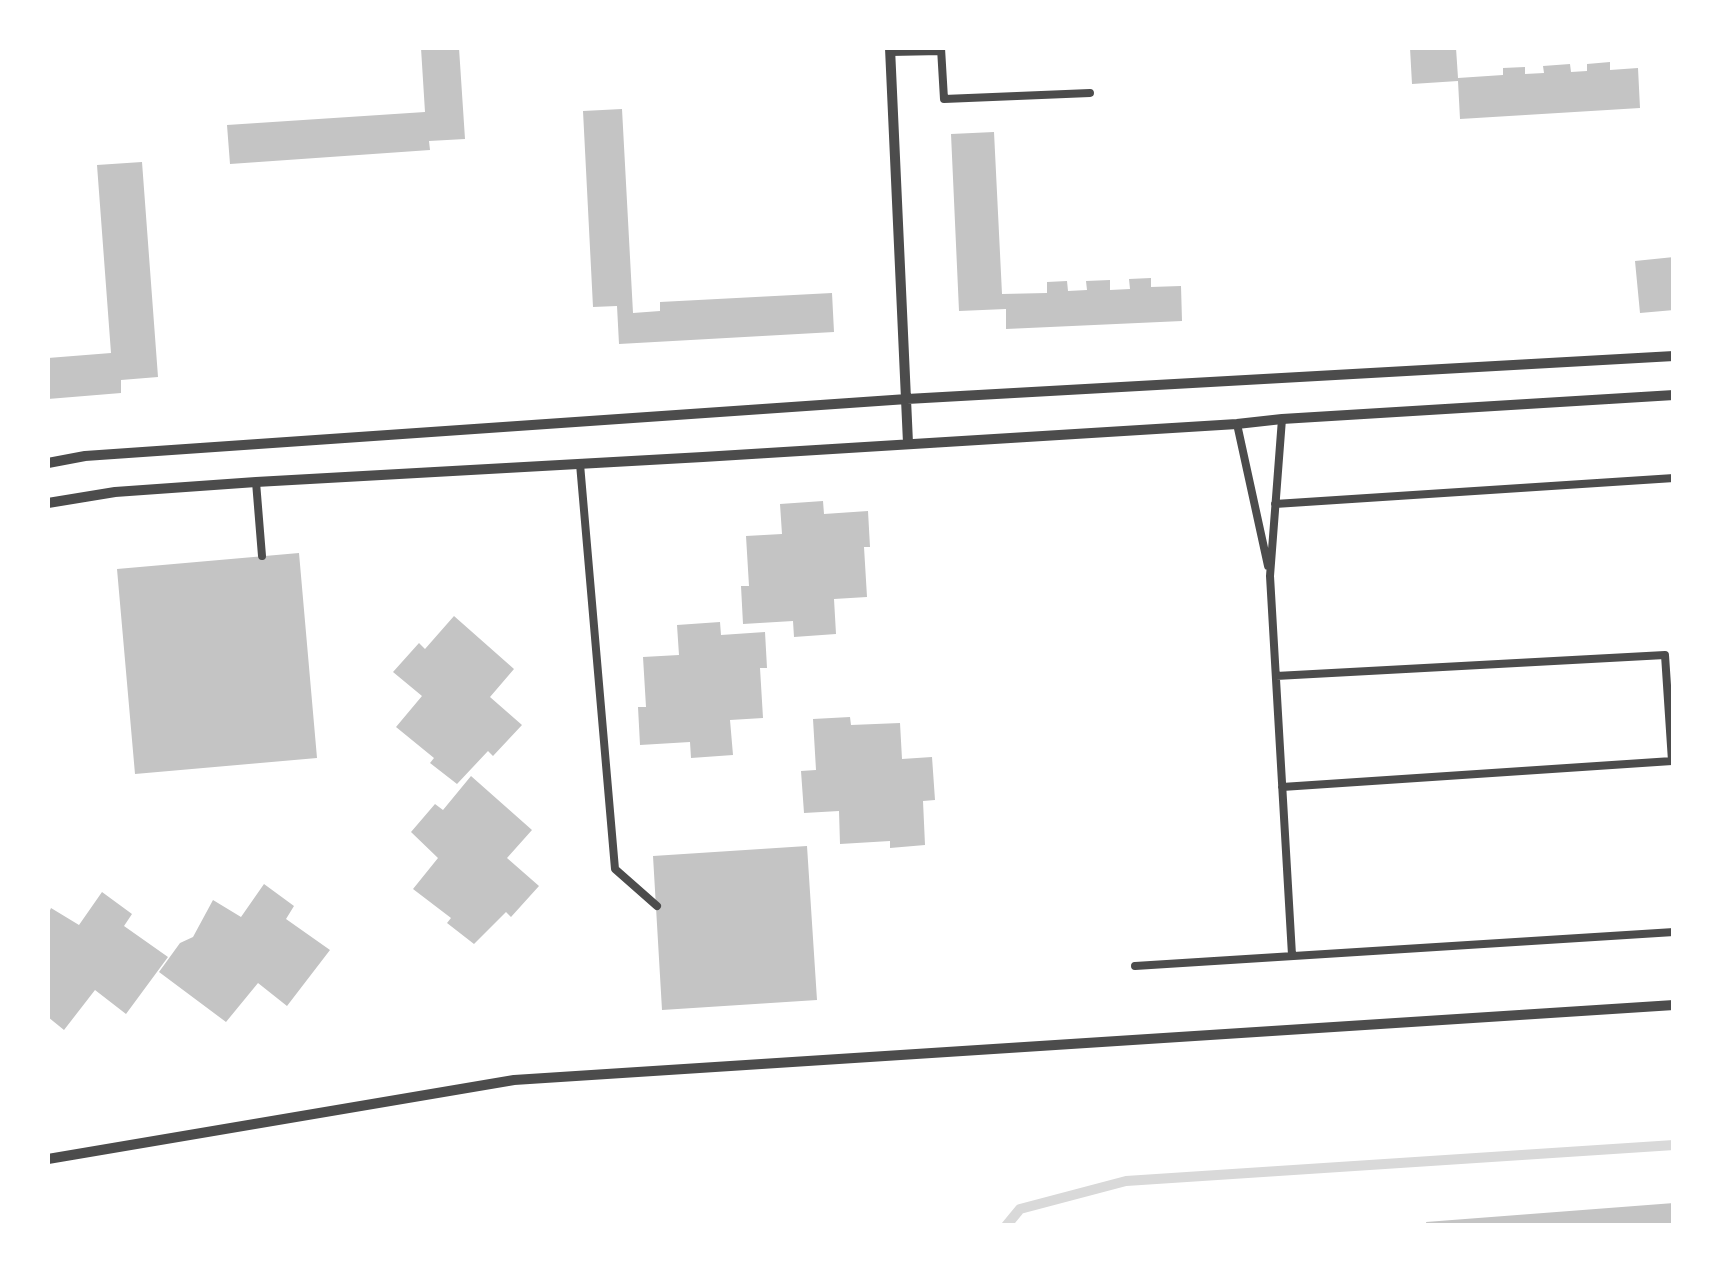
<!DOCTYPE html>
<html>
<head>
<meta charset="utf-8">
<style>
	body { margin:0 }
	#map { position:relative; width:1721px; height:1273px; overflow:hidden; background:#fff; font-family:"Sofia Sans Condensed",sans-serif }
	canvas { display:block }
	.frame { position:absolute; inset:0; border:50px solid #fff; pointer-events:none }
</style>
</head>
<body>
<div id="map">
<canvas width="1721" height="1273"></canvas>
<div class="frame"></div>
</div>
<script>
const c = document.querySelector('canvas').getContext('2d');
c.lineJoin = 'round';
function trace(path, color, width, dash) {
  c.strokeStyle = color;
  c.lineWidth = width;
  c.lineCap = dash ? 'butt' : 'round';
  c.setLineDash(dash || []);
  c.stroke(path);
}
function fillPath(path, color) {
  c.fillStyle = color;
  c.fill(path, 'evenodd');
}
const stream = new Path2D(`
	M1006,1226l14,-17 106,-28 548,-36`);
const building = new Path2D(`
	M421,48h38l6,91 -36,2 1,9 -200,14 -3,-39 198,-13z
	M1410,48h46l2,30 45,-3v-7l22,-1v7l19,-1 -1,-7 27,-2 1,8 16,-1v-7l23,-2v8l28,-2 2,40 -180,11 -2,-38 -46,3z
	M622,109l11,204 27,-2v-9l172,-9 2,39 -215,12 -2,-38 -24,1 -10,-196z
	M994,132l8,162 45,-1v-11l20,-1 1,10 19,-1 -1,-9 24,-1v10l20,-1 -1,-10 22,-1v9l30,-1 1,35 -176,8v-20l-47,2 -8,-177z
	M142,162l16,215 -37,3v13l-73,6v-41l63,-5 -14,-188z
	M1674,257v53l-34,3 -5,-52z
	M823,501l1,13 44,-3 2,36h-6l3,50 -33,2 2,35 -42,3 -1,-16 -50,3 -2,-38h8l-3,-50 36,-2 -2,-30z
	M299,553l18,205 -182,16 -18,-205z
	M454,616l60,53 -24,28 32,28 -29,31 -5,-5 -31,33 -27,-21 4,-5 -38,-31 26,-31 -29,-24 26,-29 6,6z
	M720,622l1,13 44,-3 2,36h-7l3,50 -33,2 3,35 -42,3 -1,-16 -50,3 -2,-38h8l-3,-50 36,-2 -2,-30z
	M850,717l1,8 49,-2 2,36 30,-2 3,43 -12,1 2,44 -35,3v-7l-50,3 -1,-33 -35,2 -3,-42 15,-1 -3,-51z
	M471,776l61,54 -25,28 32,28 -28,31 -5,-5 -32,32 -27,-21 4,-5 -38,-29 25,-31 -27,-26 24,-28 8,6z
	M807,846l10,154 -155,10 -9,-154z
	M264,884l30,22 -8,13 44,31 -43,56 -29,-23 -32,39 -67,-50 21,-29 13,-6 20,-37 28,17z
	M102,892l30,22 -8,12 44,31 -42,57 -31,-24 -31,40 -16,-13v-102l3,-7 28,17z
	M1674,1203v23h-247l-1,-4z`);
const service = new Path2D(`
	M941,48l3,51 146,-6
	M890,52l51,-1
	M1282,419l-12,157 22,379
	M1237,424l31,142
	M580,464l35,405 42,37
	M256,482l6,74
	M1275,504l399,-26
	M1276,676l389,-21 7,106 -390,26
	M1135,966l539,-34`);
const minor = new Path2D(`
	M890,48l18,395
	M48,463l37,-7 822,-57 767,-43
	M48,503l67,-11 141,-10 447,-25 534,-33 45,-5 392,-24
	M48,1159l466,-79 1160,-75`);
trace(stream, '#d9d9d9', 10);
fillPath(building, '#c4c4c4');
trace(service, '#4c4c4c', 8);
trace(minor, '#4c4c4c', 10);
</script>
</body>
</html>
